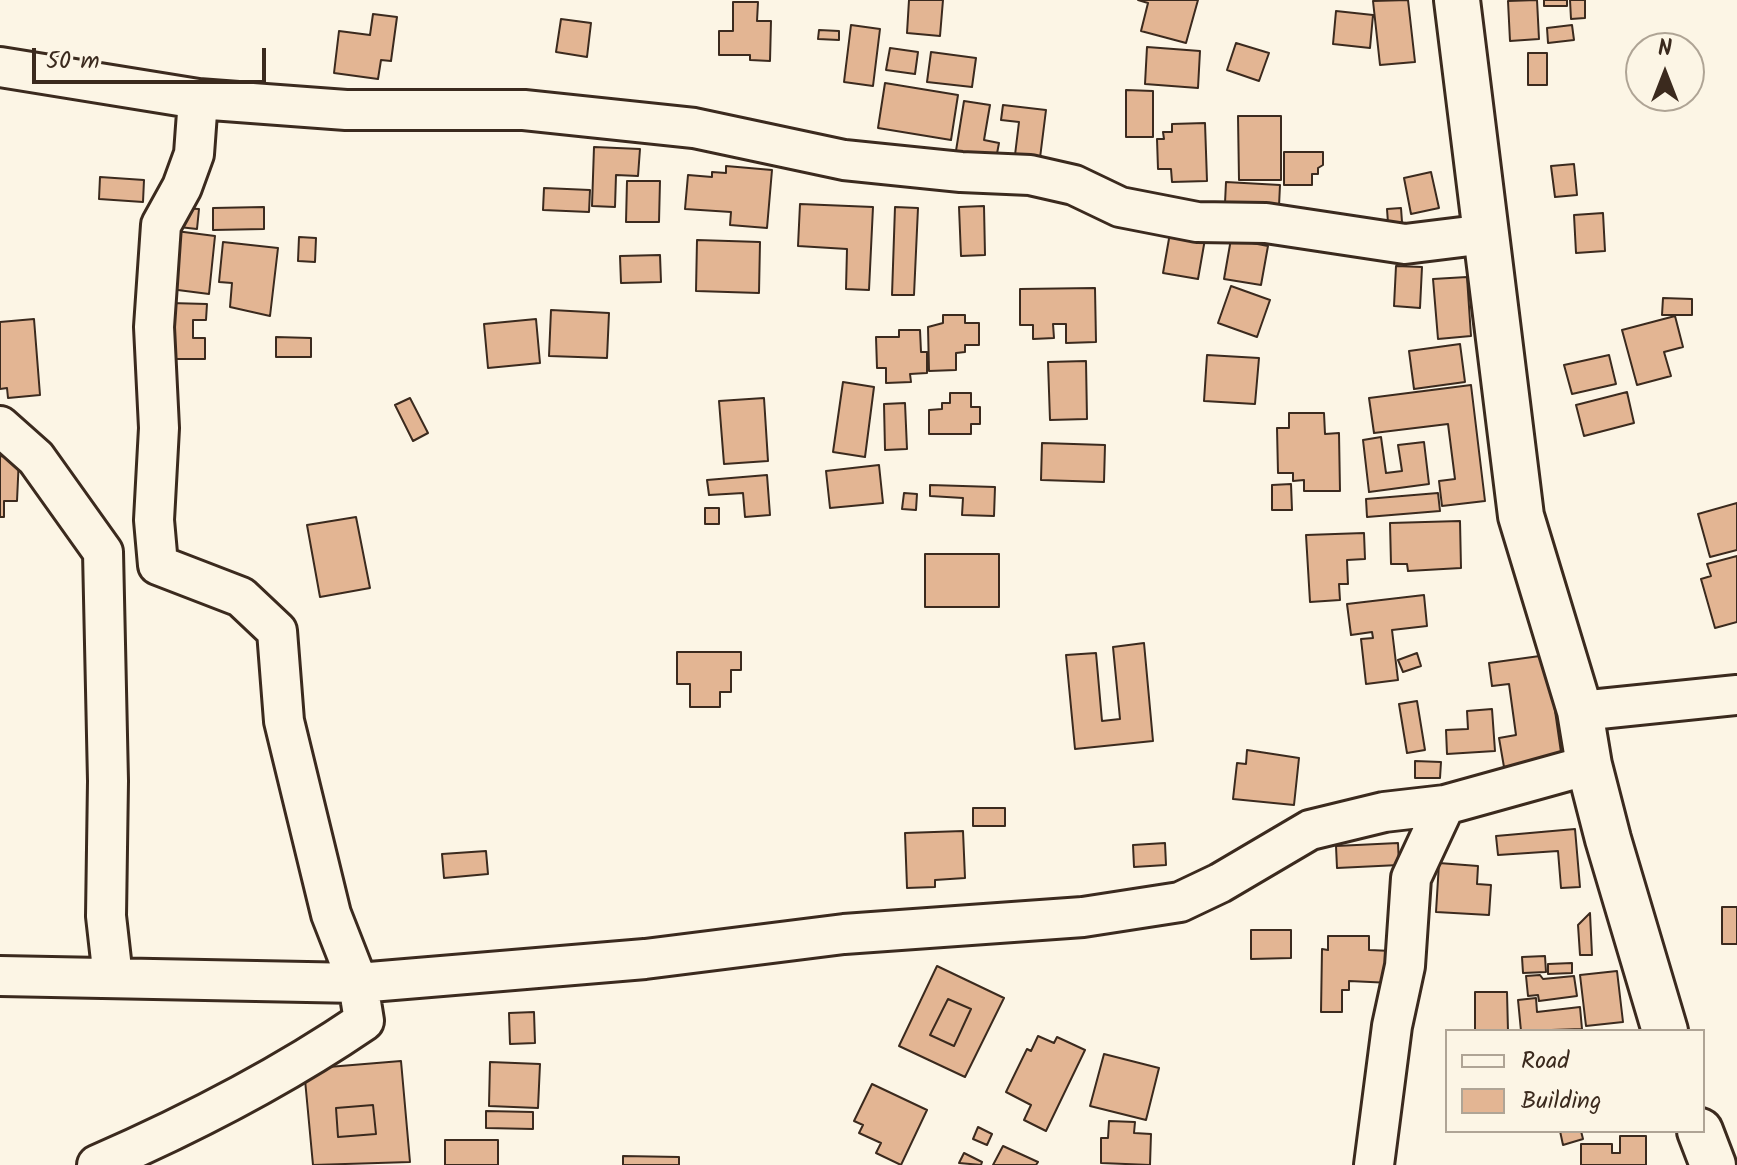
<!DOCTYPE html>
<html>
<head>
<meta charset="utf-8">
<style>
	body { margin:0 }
	#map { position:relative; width:1737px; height:1165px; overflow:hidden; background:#fcf5e5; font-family:Kalam,sans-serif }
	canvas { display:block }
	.legend { position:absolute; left:1445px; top:1029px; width:260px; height:104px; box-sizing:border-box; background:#fcf5e5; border:2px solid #afa495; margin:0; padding:10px 14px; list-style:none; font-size:24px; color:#3b2a1e }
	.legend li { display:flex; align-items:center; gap:16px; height:40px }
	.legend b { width:40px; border:2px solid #afa495 }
	.north { position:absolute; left:1625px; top:32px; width:80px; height:80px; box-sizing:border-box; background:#fcf5e5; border:2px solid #afa495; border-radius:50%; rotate:0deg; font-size:22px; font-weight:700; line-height:32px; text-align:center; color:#3b2a1e }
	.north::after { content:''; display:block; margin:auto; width:28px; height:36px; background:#3b2a1e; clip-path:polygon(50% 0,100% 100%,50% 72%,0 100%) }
	.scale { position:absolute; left:32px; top:48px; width:234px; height:36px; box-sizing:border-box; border:4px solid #3b2a1e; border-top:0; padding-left:10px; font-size:24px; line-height:28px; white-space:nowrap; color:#3b2a1e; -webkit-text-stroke:6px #fcf5e5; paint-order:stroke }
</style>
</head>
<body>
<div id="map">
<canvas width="1737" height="1165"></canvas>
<ul class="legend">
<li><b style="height:10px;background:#fcf5e5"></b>Road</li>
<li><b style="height:22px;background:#e3b593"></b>Building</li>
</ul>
<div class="north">N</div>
<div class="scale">50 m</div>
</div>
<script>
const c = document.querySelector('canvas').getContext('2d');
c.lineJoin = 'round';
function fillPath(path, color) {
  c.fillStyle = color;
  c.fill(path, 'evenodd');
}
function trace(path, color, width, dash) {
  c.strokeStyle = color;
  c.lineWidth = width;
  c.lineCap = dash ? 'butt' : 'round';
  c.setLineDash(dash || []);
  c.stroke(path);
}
const building = new Path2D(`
	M909,0h34l-3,36 -33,-3z
	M1138,0h60l-12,43 -45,-12 7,-28z
	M1408,0l7,62 -35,3 -7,-64z
	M1537,0l2,39 -29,2 -2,-40z
	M1544,0h23v6h-23z
	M1570,0h15v18l-14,1z
	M733,2h25l-1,19h14l-1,40 -20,-1v-5h-31v-24h14z
	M1336,11l37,4 -3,33 -37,-4z
	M373,14l24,3 -6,44 -10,-1 -3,19 -44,-6 5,-42 31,4z
	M561,19l30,4 -4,34 -31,-5z
	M851,25l29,4 -7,57 -29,-4z
	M1572,25l2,15 -26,3 -1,-15z
	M819,30l20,1v9l-21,-1z
	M1236,43l33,10 -10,28 -32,-11z
	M1147,47l53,4 -2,37 -53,-4z
	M890,48l28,4 -3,22 -29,-4z
	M931,52l45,6 -4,29 -45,-5z
	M1528,53h19v32h-19z
	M885,83l73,12 -7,45 -73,-12z
	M1126,90l27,1v46h-27z
	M964,101l26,4 -6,35 15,3 -4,21 -40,-7z
	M1003,105l43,5 -6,48 -25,-3 4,-33 -18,-2z
	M1238,116h43v64h-42z
	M1205,123l2,58 -35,1 -1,-13h-13l-1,-30h7l-1,-7h9v-8z
	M594,147l46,2 -2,27 -22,-1 -1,32 -23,-1z
	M1284,152h39v13l-5,3v6h-6v11h-28z
	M1574,164l3,31 -22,2 -4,-31z
	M726,166l46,4 -5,58 -37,-3 1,-13 -46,-3 3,-34 24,2v-5l14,1z
	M1431,172l8,36 -28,6 -7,-36z
	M100,177l44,3 -1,22 -44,-3z
	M627,181h33l-1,41h-33z
	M1226,182l54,3 -1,21 -54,-3z
	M544,188l46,2 -1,22 -46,-2z
	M800,204l73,3 -4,83 -23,-1 1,-40 -49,-3z
	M984,206l1,49 -24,1 -2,-49z
	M264,207v22l-51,1v-22z
	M895,207l23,1 -4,87h-22z
	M180,208l19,1 -2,20 -18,-2z
	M1401,208l1,14 -14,1 -1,-14z
	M1603,213l2,38 -29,2 -2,-38z
	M176,231l39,5 -6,58 -39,-5z
	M1170,233l35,6 -7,40 -35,-6z
	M299,237l17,1 -1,24 -17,-1z
	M1231,239l37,7 -7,39 -37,-6z
	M697,240l63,2 -1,51 -63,-2z
	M223,242l55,6 -8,68 -40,-9 2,-24 -13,-1z
	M660,255l1,27 -40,1 -1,-27z
	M1396,266l26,1 -2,41 -26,-2z
	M1467,277l4,59 -33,3 -5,-60z
	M1231,286l39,14 -13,37 -39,-14z
	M1095,288l1,54 -30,1v-19h-13l1,14 -21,1v-14h-13v-36z
	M1663,298l29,1v16h-30z
	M170,303l37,1 -1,16h-13v18h12v21h-36z
	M551,310l58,3 -2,45 -58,-2z
	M943,315h22v8h14v22h-14v7l-9,1v17l-27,1 -1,-44 15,-4z
	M1675,316l8,31 -19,5 7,24 -34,9 -15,-55z
	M34,319l6,76 -32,3 -1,-10 -7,1v-67z
	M536,319l4,44 -52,5 -4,-44z
	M899,330h21l1,22h6v21l-17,1 1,8 -25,1v-15h-9l-1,-31h23z
	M276,337l35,1v19h-35z
	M1460,344l5,38 -51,7 -5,-38z
	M1207,355l52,3 -4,46 -51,-3z
	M1609,355l7,29 -44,10 -8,-29z
	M1086,361l1,58 -37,1 -2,-58z
	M843,382l31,5 -9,70 -32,-5z
	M1471,385l14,116 -43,5 -3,-25 16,-2 -7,-55 -74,9 -5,-35z
	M1627,392l7,31 -50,13 -8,-31z
	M950,393h21v14h9v17h-9v10h-42v-24l13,-1v-6h8z
	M410,398l18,35 -15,8 -18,-36z
	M764,398l4,63 -44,3 -5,-63z
	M905,403l2,46 -22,1 -1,-46z
	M1289,413h35l1,21 14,-1 1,58h-36v-11l-11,1v-8h-15l-1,-45h12z
	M1381,437l5,36 16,-2 -4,-26 26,-3 5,42 -60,8 -6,-52z
	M1042,443l63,2 -1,37 -63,-2z
	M0,456l19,1 -2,44h-13v16h-4z
	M879,465l4,38 -53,5 -4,-37z
	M767,475l3,40 -25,2 -2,-24 -34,2 -2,-15z
	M1291,484l1,26h-20v-25z
	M930,485l65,2 -1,29 -32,-1 1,-17 -33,-2z
	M904,493l13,1 -1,16 -14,-1z
	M1438,493l2,18 -73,6 -1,-18z
	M1737,503v47l-27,7 -12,-43z
	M705,508h14v16h-14z
	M356,517l14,71 -50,9 -13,-72z
	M1460,521l1,47 -53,3 -1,-7h-16l-1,-41z
	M1364,533l1,26 -18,1 1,24h-9l1,16 -30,2 -4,-67z
	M925,554h74v53h-74z
	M1737,556v66l-22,6 -14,-49 10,-3 -4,-12z
	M1424,595l3,31 -35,4 6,50 -32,4 -5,-45 12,-1 -1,-6 -21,3 -4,-31z
	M1144,643l9,98 -78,8 -9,-94 30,-2 6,68 18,-2 -7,-72z
	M677,652h64v18h-10v22h-11v15h-30v-23h-13z
	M1417,653l4,13 -18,6 -5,-12z
	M1547,655l15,104 -58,8 -5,-29 17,-3 -7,-51 -17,2 -3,-23z
	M1417,701l8,49 -18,3 -8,-49z
	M1492,709l3,42 -48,3 -1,-24 22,-1 -1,-18z
	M1247,750l52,8 -5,47 -61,-6 4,-36 9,1z
	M1415,761l26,1 -1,16h-25z
	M973,808h32v18h-32z
	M1575,829l5,58 -19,1 -3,-37 -60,4 -2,-19z
	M963,831l2,47 -30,2v7l-28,1 -2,-55z
	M1165,843l1,22 -32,2 -1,-22z
	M1398,843l1,22 -62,3 -1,-22z
	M486,851l2,23 -44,4 -2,-24z
	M1439,863l39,3 -1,18 14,1 -2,30 -53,-3z
	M1722,907h15v37h-15z
	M1590,913l2,42h-12l-2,-30z
	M1251,930h40v28l-40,1z
	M1328,936h41v14l23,1v32l-43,-2v9h-7v22h-21l1,-63 6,1z
	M1545,956l1,16 -23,1 -1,-16z
	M1572,963v10l-24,1v-10z
	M937,966l67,32 -39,79 -66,-31zM948,999l23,10 -17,37 -24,-11z
	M1617,971l6,51 -37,4 -6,-51z
	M1540,975l3,4 31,-3 3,20 -38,5 -1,-6 -10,1 -2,-20z
	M1475,992h32l1,39h-33z
	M1536,998l1,14 43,-5 2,22 -61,2 -3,-31z
	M948,999l23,10 -17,37 -24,-11z
	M534,1012l1,31 -25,1 -1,-31z
	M1038,1036l16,7 3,-6 28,13 -39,81 -22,-11 7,-15 -25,-13 21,-43 4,2z
	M1104,1054l55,14 -13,52 -56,-14z
	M401,1061l9,101 -97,3 -9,-96zM373,1105l3,29 -38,3 -2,-29z
	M490,1062l50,2 -2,44 -49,-2z
	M872,1084l55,26 -26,55 -25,-12 5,-10 -22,-10 4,-8 -9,-4z
	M373,1105l3,29 -38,3 -2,-29z
	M486,1111l47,1v17l-47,-1z
	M1109,1121l26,1 -1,11 17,1 -1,31 -49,-2v-25h7z
	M978,1127l14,7 -5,11 -14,-6z
	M1560,1131h21l2,8 -20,6z
	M1620,1136h26v29h-65v-21h31v9h8z
	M445,1140h53v25h-53z
	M1003,1146l35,16 -2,3h-43z
	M964,1153l18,9 -1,3 -22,-2z
	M623,1156l56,1v8h-56z`);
const street = new Path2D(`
	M0,67l198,32 148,11h178l170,18 150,32 117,12 69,3 44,10 46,22 77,15 69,1 139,21 81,-10
	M0,426l36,32 67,94 5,229 -2,135 7,62
	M1580,711l157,-16
	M0,976l358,7 287,-24 199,-25 239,-17 97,-15 40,-19 90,-53 74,-18 61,-7 144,-40
	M97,1165c94,-41 182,-86 267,-144l-6,-38 -27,-69 -47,-193 -7,-90 -36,-34 -83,-32 -4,-45 5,-92 -5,-101 7,-102 21,-38 12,-33 4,-55
	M1374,1165l18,-139 13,-60 6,-88 34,-73`);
const secondary = new Path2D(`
	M1457,0l64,516 59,195 9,54 19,74 57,192
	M1700,1131l13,34`);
fillPath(building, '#e3b593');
trace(building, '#3b2a1e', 2);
trace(street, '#3b2a1e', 44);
trace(secondary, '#3b2a1e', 50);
trace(street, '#fcf5e5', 38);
trace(secondary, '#fcf5e5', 44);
</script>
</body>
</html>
